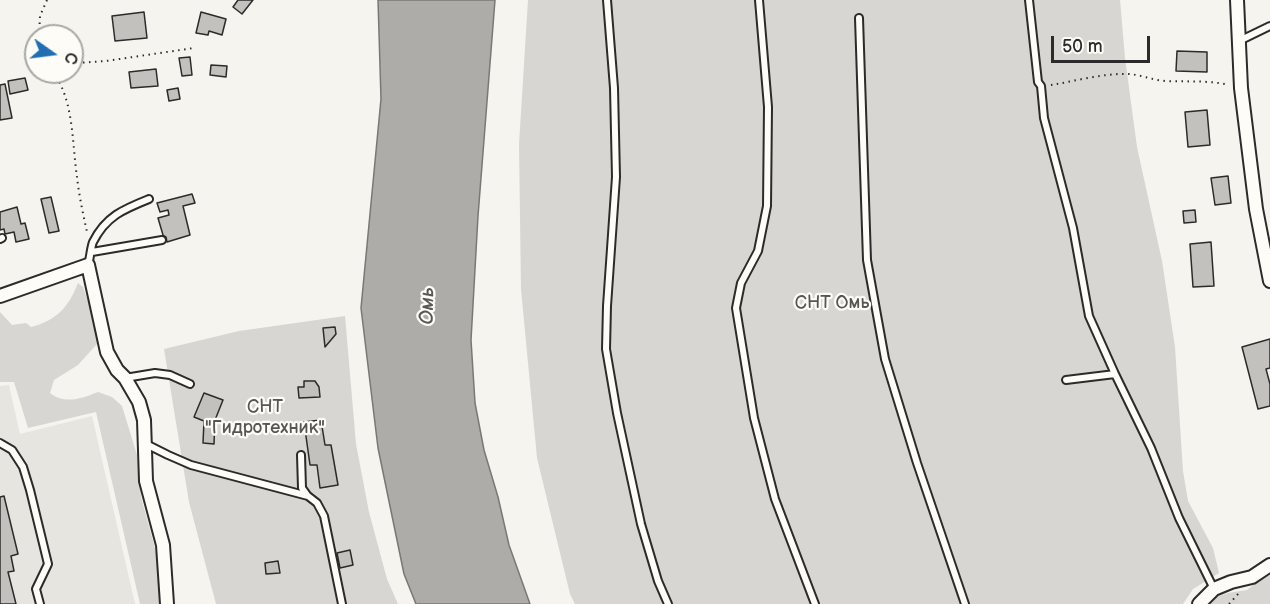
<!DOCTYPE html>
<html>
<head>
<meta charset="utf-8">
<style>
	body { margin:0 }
	#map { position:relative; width:1270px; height:604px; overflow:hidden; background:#f5f4ef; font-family:"Balsamiq Sans",sans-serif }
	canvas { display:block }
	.north { position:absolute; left:24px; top:24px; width:60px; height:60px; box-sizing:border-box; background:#fdfcf7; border:2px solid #a9a8a5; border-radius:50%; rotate:104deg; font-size:16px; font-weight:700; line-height:24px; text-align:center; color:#2b2b2b }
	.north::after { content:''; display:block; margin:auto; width:21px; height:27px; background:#1f6fb2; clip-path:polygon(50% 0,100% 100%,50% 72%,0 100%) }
	.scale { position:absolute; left:1051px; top:36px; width:99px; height:27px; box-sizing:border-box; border:3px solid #2b2b2b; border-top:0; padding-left:8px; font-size:18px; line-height:21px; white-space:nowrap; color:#2b2b2b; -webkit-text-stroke:4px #fdfcf7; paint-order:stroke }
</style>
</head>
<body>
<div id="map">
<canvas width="1270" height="604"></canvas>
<div class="north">С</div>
<div class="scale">50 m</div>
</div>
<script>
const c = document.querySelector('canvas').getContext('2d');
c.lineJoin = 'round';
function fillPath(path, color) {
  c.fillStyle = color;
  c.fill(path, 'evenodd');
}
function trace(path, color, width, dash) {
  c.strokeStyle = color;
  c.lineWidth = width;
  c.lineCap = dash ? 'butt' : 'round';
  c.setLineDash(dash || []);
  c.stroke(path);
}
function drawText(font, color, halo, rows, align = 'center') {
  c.font = font + ' "Balsamiq Sans",sans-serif';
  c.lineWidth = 4.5;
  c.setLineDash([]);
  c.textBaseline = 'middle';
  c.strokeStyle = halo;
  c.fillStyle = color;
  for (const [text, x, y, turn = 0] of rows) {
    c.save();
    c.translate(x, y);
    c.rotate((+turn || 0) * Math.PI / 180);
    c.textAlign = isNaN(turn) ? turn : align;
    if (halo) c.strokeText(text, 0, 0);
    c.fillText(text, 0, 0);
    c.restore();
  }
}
const built = new Path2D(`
	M9,385l11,49 72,-18 43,188h-135v-218z`);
const green = new Path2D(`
	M528,0h592l5,58 12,89 25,114 13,86 8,124 5,30 25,47 6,25 -26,16 -10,15h-608l-5,-10 -33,-136 -16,-169 -2,-145z
	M78,283l5,4 10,29 5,21 -1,7 -19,21 -24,15 -4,13c15,12 33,5 48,-1l14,5 10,9 15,49 4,42 18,66 3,41h-22l-44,-192 -68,16 -14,-46h-14v-70l12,13 14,-2 5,4c26,-7 37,-19 47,-44z
	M345,316l11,128 13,68 18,67 11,25h-182l-27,-102 -25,-153 75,-18z
	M1270,572v32h-62l5,-6 15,-5 19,-3z`);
const water = new Path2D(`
	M378,0h117l-17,216 -7,124 4,63 9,47 14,47 11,48 21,59h-114l-12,-30 -26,-126 -17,-140 20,-209z`);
const building = new Path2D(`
	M238,0h15l-11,14 -9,-7z
	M144,12l3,26 -32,3 -3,-25z
	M201,12l25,7 -4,16 -13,-4 -1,4 -12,-2z
	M1177,51l30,1v20l-31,-1z
	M190,57l2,18 -10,1 -3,-18z
	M211,65l16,1 -1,11 -16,-2z
	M156,69l2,17 -27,2 -2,-16z
	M25,78l3,12 -18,4 -2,-13z
	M5,84l7,34 -12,2v-35z
	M178,88l2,11 -11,2 -2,-11z
	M1207,110l3,35 -22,2 -3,-35z
	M1228,176l3,27 -16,2 -4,-27z
	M192,194l3,9 -12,3 7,29 -23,7 -1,-5 -3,-2 -5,-17 11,-3 -1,-5 -8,2 -3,-9z
	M51,197l8,34 -10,2 -8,-34z
	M17,207l4,17 4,-1 4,16 -13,3 -2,-10 -9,2 -1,-5 -4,1v-18z
	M1195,210l1,12 -12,1 -1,-12z
	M1211,242l3,44 -21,1 -3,-43z
	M335,327l1,7 -11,13 -2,-19z
	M1270,339v29l-4,1 4,15v22l-12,3 -16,-62z
	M304,381h11l4,6 1,10 -21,1 -1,-11h6z
	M204,393l19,7 -8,20 -1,24 -11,-1 1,-22 -10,-4z
	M321,420l4,25h6l7,40 -18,3 -3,-23h-7l-6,-43z
	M4,496l14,58 -7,2 3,15 -6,1 8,32h-16v-107z
	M350,550l3,15 -13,3 -3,-15z
	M278,561l2,12 -14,1 -1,-11z`);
const path = new Path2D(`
	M39,36l1,-20 7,-16
	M72,66l4,-3 30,-2 88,-13
	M53,72c21,28 19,71 24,105 2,18 6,37 10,55
	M59,79l6,-7
	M1051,85c25,-4 52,-12 78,-11 12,1 24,6 36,7 22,1 43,-1 64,4
	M1229,604l10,-11`);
const lane = new Path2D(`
	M607,0l7,88 2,89 -9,129 -1,43 11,64 24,111 17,57 10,23
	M759,0l9,107 -1,99 -9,45 -17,32 -5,25 18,110 21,81 40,105
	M1029,0l9,82 3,4 3,32 29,110 16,88 26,58 36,74 28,70 35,71
	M859,18l8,242 18,99 32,104 48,141
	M1239,41l31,-15
	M0,239l2,-1
	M92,252l70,-12
	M88,265c2,-6 3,-19 5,-23 13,-26 31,-33 56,-43
	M125,378l30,-5 15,2 20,9
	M1066,380l49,-6
	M0,443l12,7 11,17 7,23 18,74 -12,25 4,15
	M146,444l22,11 23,10 117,31 9,7 7,13 18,88
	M301,455l1,33 5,7`);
const street = new Path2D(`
	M1237,0l4,88 15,121 14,72
	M0,296l88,-31 19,87 10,18 8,8 14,24 5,18 2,61 17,64 4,59
	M1199,604l15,-15 17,-7 21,-5 18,-12`);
const parkNames = [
	["СНТ Омь",832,303],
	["СНТ",265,407],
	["\"Гидротехник\"",265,428]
];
const waterNames = [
	["Омь",428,306,-89]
];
fillPath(built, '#e6e5e0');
fillPath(green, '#d7d6d2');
fillPath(water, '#adaca9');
trace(water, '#797877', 1.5);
fillPath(building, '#c2c1be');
trace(building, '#2b2b2b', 1.5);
trace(lane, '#2b2b2b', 10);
trace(street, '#2b2b2b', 16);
trace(path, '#2b2b2b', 2, [1.5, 4.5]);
trace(lane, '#fdfcf7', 6);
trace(street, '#fdfcf7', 12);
drawText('18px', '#565655', '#fdfcf7', parkNames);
drawText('italic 20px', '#585857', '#fdfcf7', waterNames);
</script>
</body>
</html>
